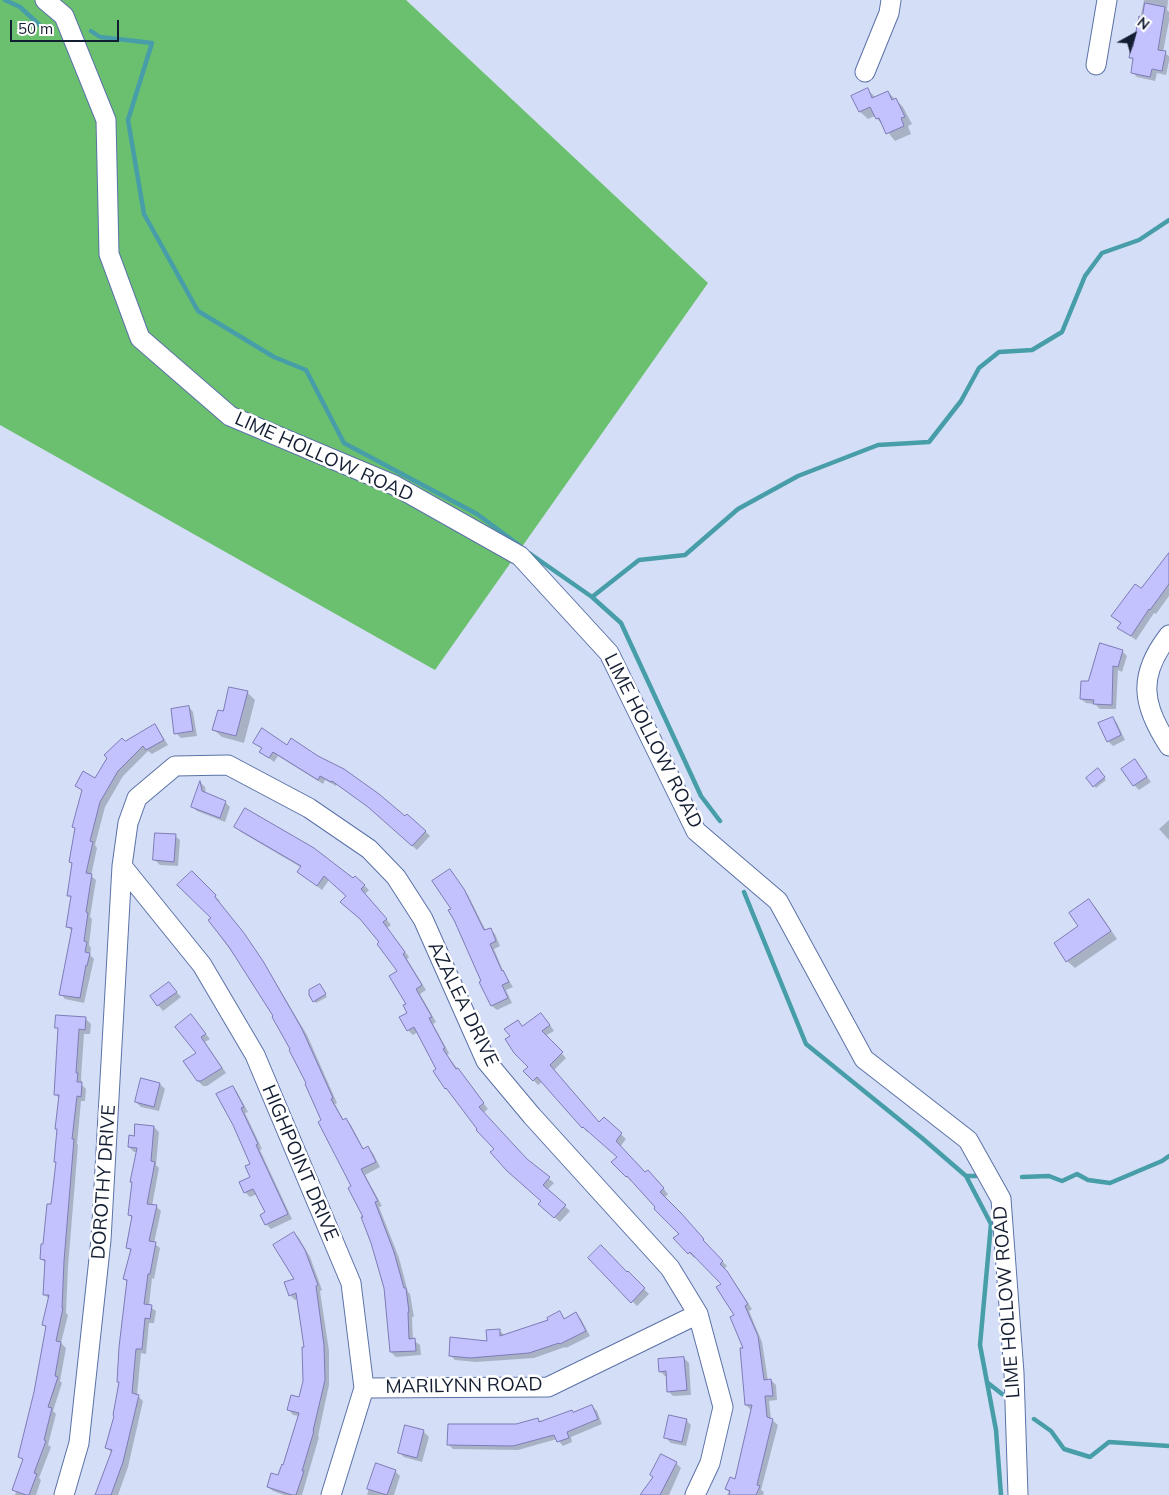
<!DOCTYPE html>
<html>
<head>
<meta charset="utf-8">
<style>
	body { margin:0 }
	#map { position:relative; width:1169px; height:1495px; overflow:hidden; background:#d4dff7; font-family:Mulish,sans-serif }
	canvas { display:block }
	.north { position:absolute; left:1109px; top:10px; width:50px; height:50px; -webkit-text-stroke:4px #fff; paint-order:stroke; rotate:39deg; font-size:14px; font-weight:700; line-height:20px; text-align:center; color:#141e33 }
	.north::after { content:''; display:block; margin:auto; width:18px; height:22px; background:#141e33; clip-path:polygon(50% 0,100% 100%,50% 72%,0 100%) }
	.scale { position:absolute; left:10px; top:20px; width:109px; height:22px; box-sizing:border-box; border:2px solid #141e33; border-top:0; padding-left:6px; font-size:15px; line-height:18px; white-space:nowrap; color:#141e33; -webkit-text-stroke:4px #fff; paint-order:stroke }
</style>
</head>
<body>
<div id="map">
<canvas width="1169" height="1495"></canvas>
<div class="north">N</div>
<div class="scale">50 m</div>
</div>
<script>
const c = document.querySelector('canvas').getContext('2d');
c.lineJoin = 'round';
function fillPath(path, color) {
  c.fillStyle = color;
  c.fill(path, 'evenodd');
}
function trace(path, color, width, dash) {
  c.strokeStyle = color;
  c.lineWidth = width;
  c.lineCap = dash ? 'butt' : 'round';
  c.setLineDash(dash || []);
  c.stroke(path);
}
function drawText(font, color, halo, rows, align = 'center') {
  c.font = font + ' Mulish,sans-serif';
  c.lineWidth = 5;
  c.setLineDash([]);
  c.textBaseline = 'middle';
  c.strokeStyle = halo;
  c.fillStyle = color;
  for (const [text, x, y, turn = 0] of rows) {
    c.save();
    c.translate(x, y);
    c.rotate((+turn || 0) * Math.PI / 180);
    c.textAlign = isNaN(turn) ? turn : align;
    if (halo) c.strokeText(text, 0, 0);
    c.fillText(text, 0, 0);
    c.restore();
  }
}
const forest = new Path2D(`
	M0,0h406l302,283 -273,387 -435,-245z`);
const shadow = new Path2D(`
	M1144,0h24l-1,10 2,2v9l-6,31 6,4v5l-3,14 -9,-2 -2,8 -18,-4 -5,-5 2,-11 -4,-4 4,-9z
	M868,90l8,8 12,-6 15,15 9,17 -4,2 3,8 -16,7 -20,-25 -7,3 -8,-7 -7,-16z
	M1169,555v41l-13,18 -2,-1 -18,27 -17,-12 2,-4 -9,-8 29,-26z
	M1122,651l5,5 -5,16 -4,-2 -2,39h-16l-5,-5 -9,-1 -5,-4z
	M247,692l8,8 -11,43 -22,-6 -8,-7 10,-18z
	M189,707l4,5 4,24 -16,2 -5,-5z
	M1113,718l4,5 8,17 -12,6 -5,-5z
	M155,726l4,5 9,14 -16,9 -4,-3 -25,25 -18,31 -10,38 2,3 -6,28 5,4 -6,37 2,2 -3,26 2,3 -1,7 4,4 -10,44 -19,-4 -4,-5 12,-62 -5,-5 4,-28 -4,-4 5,-30 -3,-4 6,-32 -2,-2 9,-36 -6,-6 18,-6 30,-36z
	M255,743l33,3 137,85 5,5 -13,14 -43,-39 -37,-27 -1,2 -11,-6 -2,4 -45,-28 -4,6 -13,-10 1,-3z
	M1135,761l16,21 -12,8 -5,-5z
	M1098,770l8,10 -10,8 -8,-10z
	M201,783l4,4 1,7 19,8 5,5 -5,15 -28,-11 -5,-5z
	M1169,820v20l-10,-11z
	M236,827l117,53 11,5 5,5 -4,4 26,31 -4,3 22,29 -2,2 19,31 -6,4 16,28 -3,2 16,29 -2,2 41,54 -5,4 45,48 26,22 -7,7 23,21 -10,11 -15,-13 -3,-8 -47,-51 -49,-62 -28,-56 -5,3 -5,-5 1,-17 -10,-42 -52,-75 -18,-16 -7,10 -18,-14 -2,-8 -61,-36z
	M175,836l5,4 -2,26 -18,-1 -5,-5z
	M450,871l18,24 18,36 4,-2 5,5 5,12 -6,3 10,24 9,14 -7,3 6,13 -15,7 -5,-4 -11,-24 2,-1 -31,-72z
	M192,873l28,28 -1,1 29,38 19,28 40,67 30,68 -2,1 9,17 2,-1 5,5 13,25 4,-2 5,5 7,14 -15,8 17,31 -3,1 20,51 9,34 2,2 4,23h-2l1,23 7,5 1,10 -25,2 -5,-5 -6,-64 -20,-71 -13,-31 -60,-136 -17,-33 -19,-32 -47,-64 4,-3z
	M1088,901l8,7 21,31 -42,29 -8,-7z
	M169,984l12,13 -18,14 -12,-14z
	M322,988l5,9 -11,6 -2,-2z
	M86,1019l5,5 -1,10h-6l-3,44 1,7 4,4 -1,12h-4l-4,43 1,1 -10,122 -2,46 2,2 -7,28 5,5 -6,33 2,2 -9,28 3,3 -8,31 3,2 -12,31 2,2 -5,15h-21l1,-3 -2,-2 10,-29 -4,-4 15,-65 12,-64 -4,-3 6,-26 -5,-5 2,-31 -5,-4 11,-53 5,-44 1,-32 -2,-2 4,-29 -5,-5 4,-64 -2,-3z
	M546,1019l8,12 -9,5 21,22 -12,12 46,53 4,-4 22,20 -6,8 25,27 8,2 15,18 -4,4 22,22 22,25 -1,1 20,20 -3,3 7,8 21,32 -3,2 13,31 6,39 3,-1 5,5 1,15 -8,1 2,18 7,6 -17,65 3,2 -1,3h-36l2,-3 -3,-3 9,-8 16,-71 -5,-5 -1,-56 -9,-33 -13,-32 -27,-28 -2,2 -19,-20 5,-4 -48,-54 -1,1 -18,-19 5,-5 -29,-26 -2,1 -45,-50 -4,3 -13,-14 5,-4 -19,-30 6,-16 6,6z
	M195,1021l15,18 -5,3 21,31 -19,13h-4l-5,-5z
	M160,1084l5,5 -6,22 -18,-4 -5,-5z
	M233,1087l4,5 11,20 -3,1 17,36 -2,1 32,69 -21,10 -5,-5 1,-11 -10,-19 -7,3 -5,-5 -4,-9 11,-6v-12z
	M154,1127l5,5 -3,33 3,3 -7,38h4l5,5 -7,32 6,5 -6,31 -2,-1 -3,28 7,5 -2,12h-5l-3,31 -5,-1 -4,42 6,6 -15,66 -10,28h-22l16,-42 -5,-5 8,-32 5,-33 -2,-2 10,-98 -4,-4 7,-28 -3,-4 5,-29 -4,-3 9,-63h-4l-5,-5 6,-10z
	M294,1233l5,5 11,19 12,33 -2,1 9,60v34l-11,51 1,1 -17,58h-18l-11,-4 -5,-4 11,-10 5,-11 15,-50 -6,-1 -4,-5 11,-12 4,-17 2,-33 -8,-49 -3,1 -5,-5 5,-15z
	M589,1258l39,15 21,21 -12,12z
	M559,1313l6,6 11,-5 5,5 9,17 -24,12 -1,-1 -31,11 -58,4 -21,-2 -5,-5 39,-13 10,-12 6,6 44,-16z
	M684,1358l5,5 2,32 -18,1 -5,-5 -1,-15h-2l-5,-5z
	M592,1406l5,5 5,13 -31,13 1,5 -9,4 -6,-7 -39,11 -65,-1 -5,-5 90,-25 3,3 32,-9z
	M686,1420l5,5 -5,21 -15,-3 -5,-5z
	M406,1427l18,5 5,5 -7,25 -18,-5 -4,-4z
	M676,1463l5,5 -12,27h-27z
	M376,1464l19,7 5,5 -6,19h-27z`);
const stream = new Path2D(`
	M5,0l15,7 26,24
	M91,31l9,6 52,6 -24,77 16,94 54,97 76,46 32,13 38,73 133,71 42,31
	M529,553l63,44 29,26 80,173 19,25
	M592,597l47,-37 46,-5 53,-46 60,-33 80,-31 51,-3 32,-41 18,-33 20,-16 33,-2 30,-18 23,-56 17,-23 37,-13 30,-20
	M744,892l62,152 116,94 44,38 25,48 -11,121 16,85 5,65
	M966,1176h10
	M1022,1177l27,-1 13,5 15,-7 11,6 22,3 52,-22 7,-5
	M988,1383l14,11
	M1034,1419l17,12 13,18 26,8 19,-15 60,4`);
const building = new Path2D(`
	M1145,3l20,4 -7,43 8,1 -4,20 -10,-2 -2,8 -19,-4 2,-15h-4l2,-12 2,1 6,-31 3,1z
	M868,88l4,10 16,-7 4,9 4,-2 9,19 -4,1 3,8 -18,8 -7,-16 -3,1 -6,-12 -11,5 -8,-16z
	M1169,553v31l-19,26 -1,-1 -18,27 -14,-8 4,-5 -10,-7 24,-32 6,4z
	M1100,643l23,7 -5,17 -5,-1 -1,39 -19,-1 1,-4 -14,-1 1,-18h7z
	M229,687l19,4 -12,45 -24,-6 6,-20 5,1z
	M189,706l4,25 -19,3 -3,-25z
	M1113,717l8,18 -14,7 -9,-19z
	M155,724l9,16 -18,10 -3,-4 -25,25 -18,31 -10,39 3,1 -7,31 6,1 -6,38 2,1 -4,28 3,1 -2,10 5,1 -3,13 -1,-1 -6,33 -21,-3 13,-67 -6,-1 5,-31h-4l5,-33 -3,-1 6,-34 -3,-1 10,-37 -7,-4 8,-15 12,7 12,-20 -3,-3 18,-17 3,3z
	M262,728l25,17 4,-7 27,18 26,13 35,25 26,22 2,-2 19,17 -14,15 -44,-39 -36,-26 -1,1 -11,-6 -2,4 -45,-28 -4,6 -10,-6 3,-4 -9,-5z
	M1135,759l12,18 -14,9 -12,-17z
	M1098,768l7,9 -12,10 -7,-9z
	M200,781l2,10 24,10 -6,17 -29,-11z
	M245,808l69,40 39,30 2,-2 10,9 -4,4 26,30 -4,3 22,30 -2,2 19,31 -6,4 16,28 -3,1 16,30 -2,1 13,20 2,-1 26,35 -5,4 48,52 23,18 -7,8 23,20 -12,13 -16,-14 3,-3 -34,-30 -17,-19 4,-3 -18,-19 1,-1 -31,-41 -1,1 -12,-18 3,-2 -22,-42 -7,4 -8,-14 8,-4 -4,-8 3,-1 -17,-28 8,-5 -20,-27 2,-2 -19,-23 -20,-17 6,-6 -22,-20 -7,10 -20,-14 4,-6 -67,-39z
	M155,833l21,1 -2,28 -21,-2z
	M450,869l14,20 20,41 7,-2 5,13 -6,3 12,27 1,-1 6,12 -7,3 6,13 -17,8 -12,-24 2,-1 -27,-61 -6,-10 3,-1 -19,-28z
	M192,871l24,24 -1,2 29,36 19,28 39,68 31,69 -2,1 12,21 3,-2 17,31 5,-3 8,16 -15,7 17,32 -3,1 19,50 10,36h2l3,24h-1l1,27 6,-1 1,13 -26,1 -6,-64 -13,-45 -10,-26h2l-15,-29 3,-2 -33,-64 3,-2 -16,-36 1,-1 -17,-33 1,-1 -18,-32 1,-1 -44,-69 -21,-27 3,-2 -34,-33z
	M1089,899l22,32 -45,31 -12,-19 24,-17 -9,-13z
	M169,982l8,10 -20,14 -7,-10z
	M320,984l6,10 -13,8 -4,-7v-5z
	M541,1013l9,12 -8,6 21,21 -13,13 49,57 5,-5 18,16 -6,8 29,31 3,-2 16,18 -4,4 21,21 23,26 -1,1 20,21 -3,3 7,7 21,33 -3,2 13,30 6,44 7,-1 2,17h-8l2,21 6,2 -16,66 3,1 -4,9h-27l1,-4 -5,-2 5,-12 5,2 17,-74h-7l-5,-57h3l-13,-31 4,-2 -18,-28 5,-3 -31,-32 -2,2 -15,-16 6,-4 -25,-25 1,-2 -28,-31 -1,1 -15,-15 6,-5 -34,-30 -1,1 -45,-51 -4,4 -10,-10 5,-4 -14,-14 -9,-14 5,-3 -6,-7 14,-9 4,6z
	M191,1014l15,20 -5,3 21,31 -21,13h-4l-14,-20 13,-8 -21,-26z
	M56,1015l30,2 -1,13 -6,-1 -3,44h2l-1,9h5l-1,15 -4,-1 -5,43h2l-10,122 -2,47h1l-7,33 5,1 -6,34 3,1 -10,30 4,1 -8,32 2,1 -12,32 3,1 -8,21h-3l-14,-5 11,-31 -5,-2 16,-65 12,-66 -4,-1 7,-30h-6l2,-35 -5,-1 1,-15h2l4,-40h4l5,-42h-2l3,-33h-2l4,-34h-5l4,-67h-3z
	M141,1078l19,5 -6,24 -19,-5z
	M233,1086l11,21 -3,1 17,36 -2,1 32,69 -23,11 -5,-10 5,-3 -12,-23 -9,4 -5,-11 11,-5 -5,-11 5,-2 -17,-39 -17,-31z
	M135,1124l19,2 -3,35 4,1 -8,42 10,1 -8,36 7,1 -6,32h-2l-4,30 8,1 -2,14 -5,-1 -3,31h-6l-4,44 7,2 -16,67 -12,33h-16l17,-45 -7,-2 9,-32 -1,-1 6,-33h-2l2,-35 8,-67 -4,-1 8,-30 -5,-1 6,-32 -4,-1 4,-33h-2l7,-34 -9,-1 1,-12 5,1z
	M294,1232l11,18 13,35 -2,1 8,59 1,35 -12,51h1l-12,40h2l-8,24h-4l-25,-8 4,-14 7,2 4,-11 1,1 16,-52 -12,-3 4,-15 8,2 4,-16 -1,-34h2l-8,-54 -7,3 -5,-14 10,-3 -21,-34z
	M601,1245l26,27 1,-1 17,17 -14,15 -43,-45z
	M560,1311l4,8 12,-7 10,19 -26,13 -1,-1 -30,10 -59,5 -21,-2 1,-19 37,4 -1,-11 14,-1v7l48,-16 -1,-2z
	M684,1357l3,33 -20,2 -1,-21 -7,1 -1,-13z
	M592,1405l6,14 -31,13 2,6 -12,4 -3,-7 -41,11 -66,-1 1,-21h68l22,-6 1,4 33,-12 1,2z
	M669,1415l18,4 -5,23 -18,-4z
	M405,1425l19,5 -7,28 -19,-5z
	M661,1454l16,8 -17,33h-20l13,-18 -3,-2z
	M376,1463l20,7 -9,25 -20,-6z`);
const minor = new Path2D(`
	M45,0l19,16 42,104 3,134 31,84 90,78 164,69 126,71 89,97 87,178 82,70 86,158 104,81 33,59 13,174 4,122
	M1096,65l11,-65
	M865,72l24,-59 2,-13
	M1169,635c-32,41 -27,70 0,111
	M122,866l80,99 53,90 96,228 13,105 -33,107
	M364,1388l184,-1 150,-73
	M64,1495l15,-52 22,-203 21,-374 6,-43 9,-25 38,-32 53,-1 81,43 60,41 27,28 27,42 63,142 46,55 138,152 28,46 25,93 -13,56 -15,32`);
const streetNames = [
	["LIME HOLLOW ROAD",324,457,24],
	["LIME HOLLOW ROAD",653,741,63],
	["AZALEA DRIVE",463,1004,64],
	["HIGHPOINT DRIVE",300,1163,67],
	["DOROTHY DRIVE",104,1182,-86],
	["LIME HOLLOW ROAD",1007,1302,-94],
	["MARILYNN ROAD",464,1386,-1]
];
fillPath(forest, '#6bc070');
fillPath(shadow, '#0003');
trace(stream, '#479ea8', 4.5);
fillPath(building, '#c3c2ff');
trace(building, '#7d7bb5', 1);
trace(minor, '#5b72a7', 21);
trace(minor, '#fff', 19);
drawText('19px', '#141e33', '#fff', streetNames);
</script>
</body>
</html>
